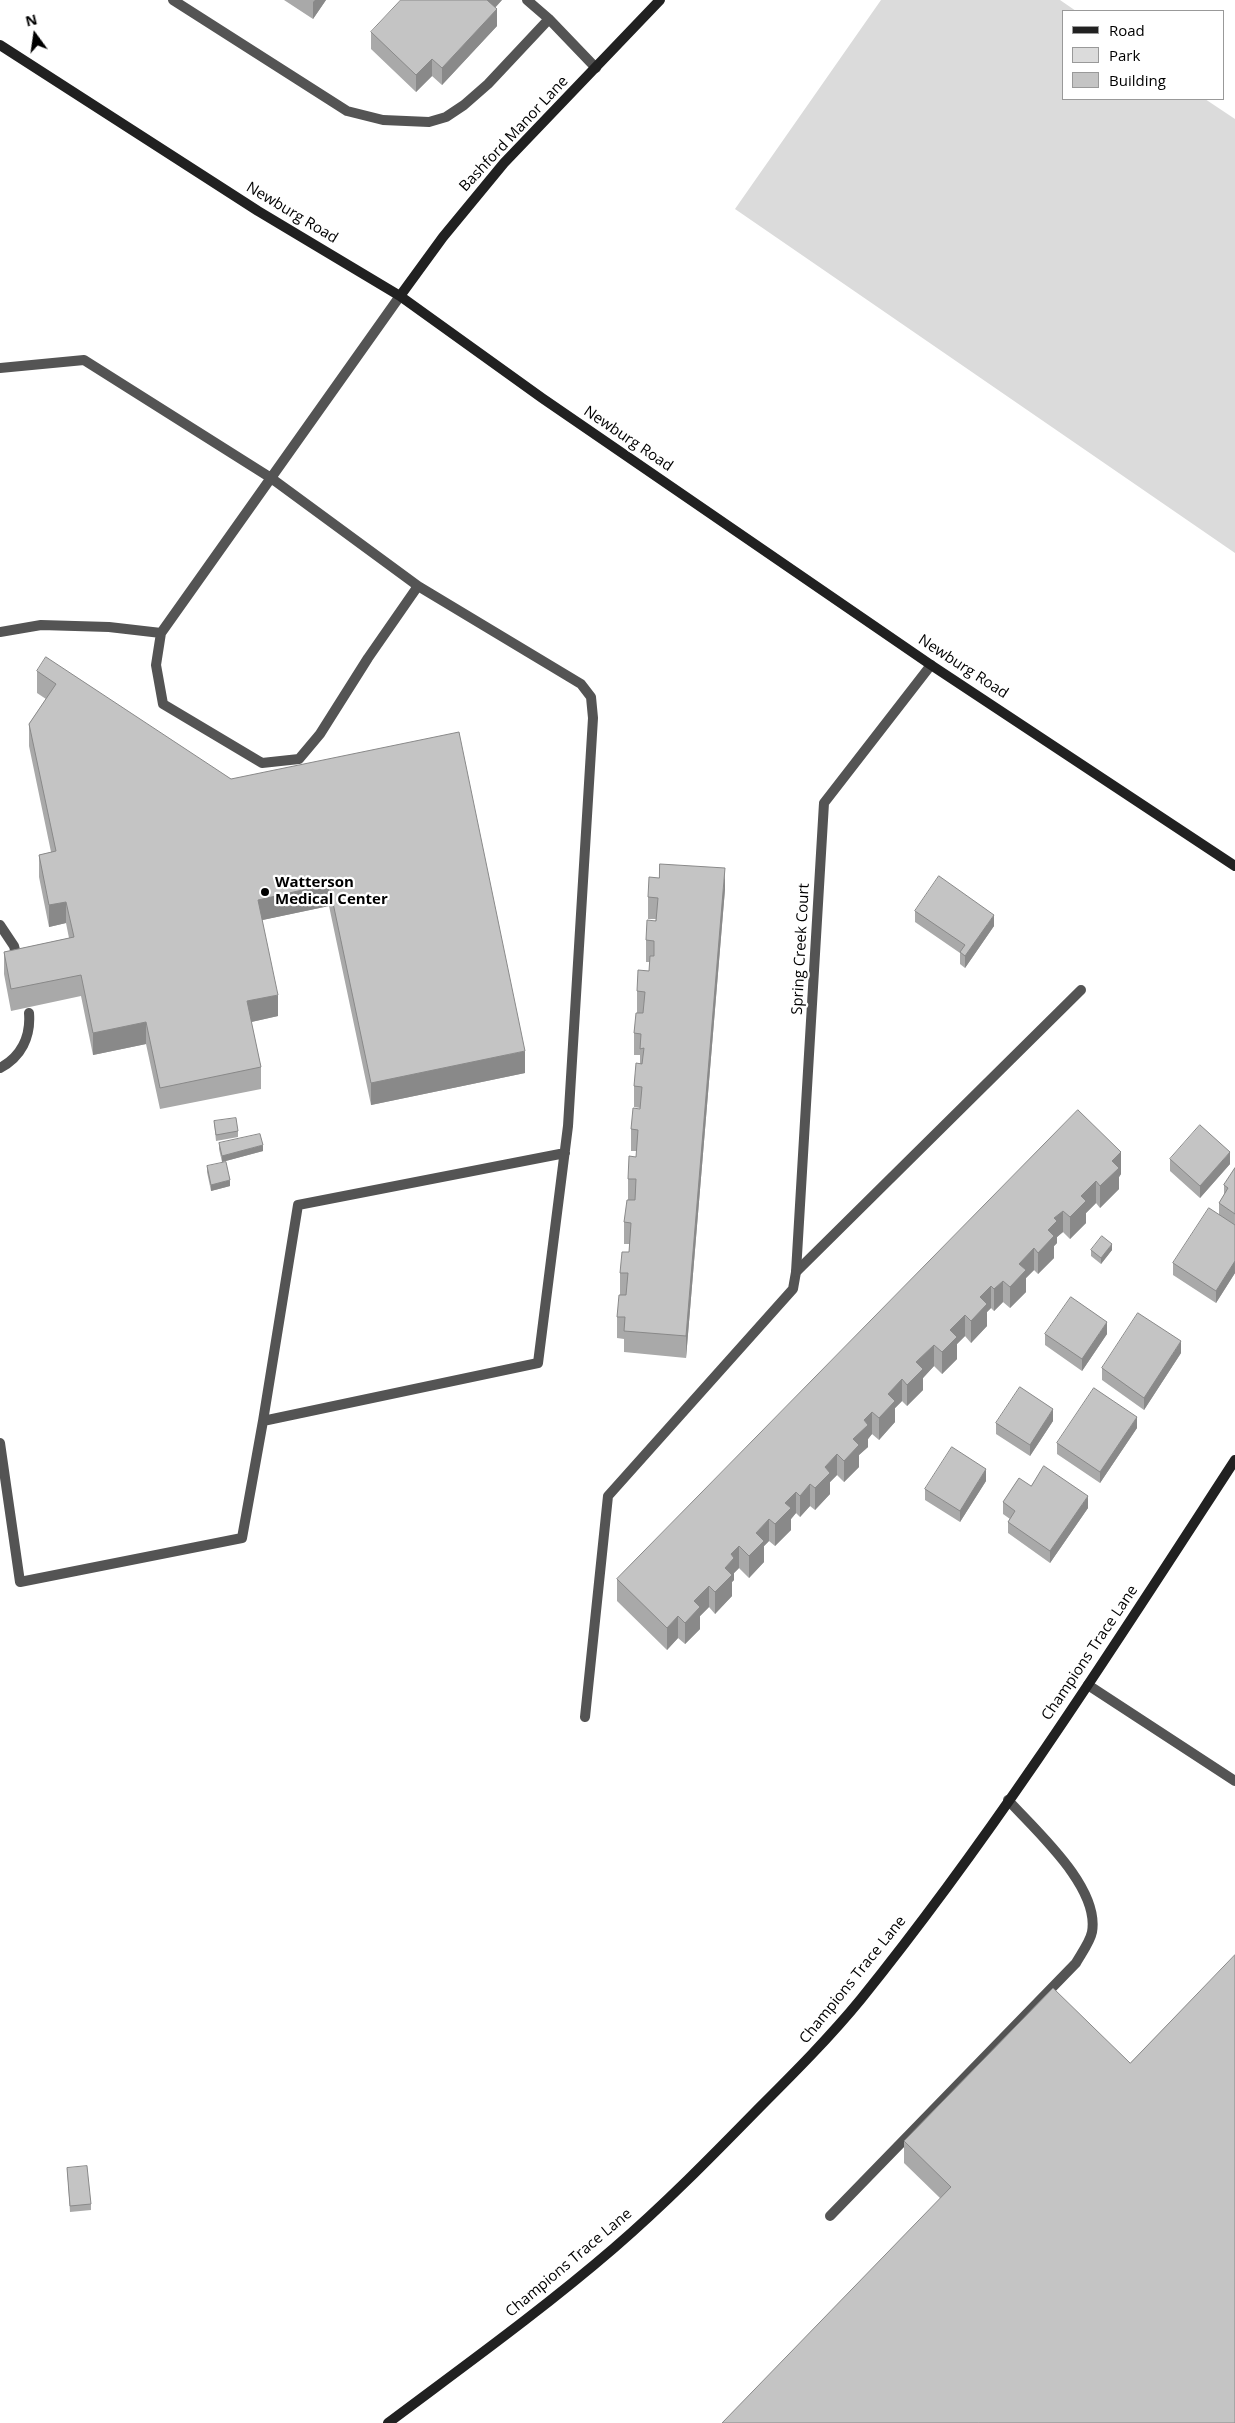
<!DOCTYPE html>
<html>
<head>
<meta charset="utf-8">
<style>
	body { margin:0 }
	#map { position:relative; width:1235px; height:2423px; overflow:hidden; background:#fff; font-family:"Open Sans",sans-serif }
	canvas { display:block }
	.legend { position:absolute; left:1062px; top:10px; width:162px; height:90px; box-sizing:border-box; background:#fff; border:1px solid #999; margin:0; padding:6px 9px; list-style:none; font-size:15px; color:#000 }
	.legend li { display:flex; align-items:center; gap:10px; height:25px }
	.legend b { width:25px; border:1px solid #999 }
	.north { position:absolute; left:10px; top:10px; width:50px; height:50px; -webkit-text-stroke:4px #fff; paint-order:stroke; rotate:346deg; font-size:14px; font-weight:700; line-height:20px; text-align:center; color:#000 }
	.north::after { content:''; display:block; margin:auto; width:18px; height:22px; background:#000; clip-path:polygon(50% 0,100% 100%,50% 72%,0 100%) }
</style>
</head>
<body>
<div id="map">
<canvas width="1235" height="2423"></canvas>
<ul class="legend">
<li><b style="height:6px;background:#212121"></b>Road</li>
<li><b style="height:14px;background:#dbdbdb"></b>Park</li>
<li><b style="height:14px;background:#c4c4c4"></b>Building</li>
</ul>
<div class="north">N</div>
</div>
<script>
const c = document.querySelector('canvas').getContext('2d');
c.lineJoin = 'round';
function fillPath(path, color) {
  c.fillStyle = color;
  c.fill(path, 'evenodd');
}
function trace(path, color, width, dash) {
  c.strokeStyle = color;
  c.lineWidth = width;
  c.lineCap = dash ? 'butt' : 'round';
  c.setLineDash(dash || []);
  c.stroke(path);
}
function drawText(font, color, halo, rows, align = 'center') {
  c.font = font + ' "Open Sans",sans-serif';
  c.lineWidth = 4.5;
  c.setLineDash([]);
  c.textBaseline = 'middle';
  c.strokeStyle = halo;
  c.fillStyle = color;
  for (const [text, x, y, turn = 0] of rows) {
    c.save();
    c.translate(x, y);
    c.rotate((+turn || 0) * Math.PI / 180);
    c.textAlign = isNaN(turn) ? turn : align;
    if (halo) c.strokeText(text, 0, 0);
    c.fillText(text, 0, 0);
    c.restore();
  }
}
const green = new Path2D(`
	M881,0h179l16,11h-12v88h141l30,20v434l-500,-344z`);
const lane = new Path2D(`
	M173,0l174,111 36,9 46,2 17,-5 18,-12 24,-21 61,-65 47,49
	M527,0l22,19
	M0,368l84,-8 187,118 147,108
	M0,632l41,-7 68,2 52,6 239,-337
	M0,925l14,21 4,16
	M0,1068c21,-11 31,-31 29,-55
	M263,1421l35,-216 267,-52
	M0,1443l20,139 222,-44 21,-117 275,-58 30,-237 25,-408 -2,-21 -10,-13 -163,-98 -50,72 -48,76 -21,25 -37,4 -99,-59 -7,-39 5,-32
	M1088,1685l147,96
	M585,1717l23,-221 185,-207 3,-17 285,-282
	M830,2216l246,-253c5,-9 14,-21 16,-31 8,-45 -56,-101 -84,-132`);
const street = new Path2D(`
	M796,1272l28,-469 107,-138`);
const secondary = new Path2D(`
	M0,45l258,166 142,85 142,102 389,267 304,201
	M400,296l43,-59 61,-74 156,-163
	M388,2423c76,-57 154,-113 226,-175 51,-44 98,-92 145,-140 35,-35 71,-71 102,-109 137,-170 255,-356 374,-539`);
const wall = new Path2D(`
	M284,0h42l-13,19z
	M502,0l-7,8 2,18 -55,59 -10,-9 -16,16 -45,-43v-17z
	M37,671l194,108 294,294 -154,32 -42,-199 -67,14 16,96 -27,6 10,45v22l-101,20 -14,-65 -53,11 -12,-59 -70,15 -7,-37v-22l65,-14 -3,-15 -17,4 -10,-50v-22l12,-3 -22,-106v-22l17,-25 -9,-6z
	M725,889l-39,469 -62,-6v-13l-7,-1v-21l3,-22v-22l9,-21v-8h-5v-22l4,-22v-21l8,-22 1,-6h-6v-22l9,-21 -6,-1v-21l6,-22v-9h-6v-22l3,-20v-22l12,-20 1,-9h-4v-22l10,-21h-8v-22z
	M915,911l79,15 -29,42 -5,-4v-11l-45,-31z
	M1078,1110l43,64 -2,3v12l-19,19 -4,-5 -10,10v10l-16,16 -7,-7 -6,5v6l-3,3v12l-16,16 -4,-4 -8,8v14l-16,16 -7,-6 -9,9 -3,-3 -4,4v14l-16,17 -6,-7 -8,8v15l-15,15 -8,-8 -11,12v12l-16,16 -5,-5 -7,7v14l-16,18 -7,-6 -4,5v8l-9,8v12l-15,15 -7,-7 -7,7v12l-15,16 -5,-4 -10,11 -4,-4 -5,6v11l-16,16 -6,-5 -5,5v16l-15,16 -10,-10 -5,5v7l-2,2v14l-17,18 -6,-7 -9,9v13l-15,15 -7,-6 -11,12 -50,-49v-22z
	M214,1121l24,10v6l-22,4z
	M219,1143l44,8 -41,11 -3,-13z
	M1170,1159l60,5 -30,34 -30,-27z
	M207,1166l23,20 -19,5 -4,-19z
	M1235,1168v105l-19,30 -43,-28v-12l46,-49v-11l5,-8v-10z
	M1091,1250h21l-11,14 -10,-8z
	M1045,1334h62l-25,37 -37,-26z
	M1181,1353l-37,57 -42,-30v-12z
	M1053,1421l-23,35 -34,-22v-11z
	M1137,1428l-37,55 -43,-29v-11z
	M986,1481l-26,41 -35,-22v-11z
	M1031,1486l57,22 -38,55 -42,-30v-11l2,-3 -7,-5v-12z
	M1130,2063l105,360 -295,-225 -36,-35v-22z
	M67,2168l24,36v6l-21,2z`);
const shadedWall = new Path2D(`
	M315,0h11l-13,19v-17z
	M487,0h15l-15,16z
	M497,9v17l-55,59v-17z
	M432,59v17l-16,16v-17z
	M725,868v21l-39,469v-22z
	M329,884v22l-71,15v-21z
	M66,902v21l-17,4v-22z
	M994,915v11l-29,42v-12z
	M278,995v21l-31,7v-22z
	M146,1022v22l-53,11v-22z
	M525,1051v22l-154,32v-22z
	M263,1145v6l-41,11v-6z
	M1121,1152v22l-2,3v12l-19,19v-22l12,-25z
	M1230,1152v12l-30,34v-12z
	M230,1180v6l-19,5v-6z
	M1096,1181v22l-10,10v10l-16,16v-22l11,-21z
	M1063,1211v21l-6,5v6l-3,3v12l-16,16v-21l10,-23 6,-12z
	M1112,1244v6l-11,14v-6z
	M1034,1248v22l-8,8v14l-16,16v-21l9,-23z
	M1235,1261v12l-19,30v-12z
	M1003,1281v21l-9,9v-22z
	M991,1286v22l-4,4v14l-16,17v-22l9,-24z
	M965,1315v21l-8,8v15l-15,15v-22l8,-22z
	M1107,1322v12l-25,37v-12z
	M1181,1341v12l-37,57v-12z
	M934,1345v21l-11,12v12l-16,16v-21l9,-23z
	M902,1379v22l-7,7v14l-16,18v-22l9,-24z
	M1053,1409v12l-23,35v-11z
	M872,1412v22l-4,5v8l-9,8v12l-15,15v-21l9,-22 11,-19z
	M1137,1417v11l-37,55v-11z
	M837,1454v21l-7,7v12l-15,16v-22l10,-21z
	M986,1469v12l-26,41v-11z
	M810,1484v22l-10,11v-21z
	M796,1492v21l-5,6v11l-16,16v-22l10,-21z
	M1088,1496v12l-38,55v-12z
	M769,1519v22l-5,5v16l-15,16v-22l7,-23z
	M739,1546v22l-5,5v7l-2,2v14l-17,18v-22l16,-38z
	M709,1586v21l-9,9v13l-15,15v-21l9,-22z
	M678,1616v22l-11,12v-22z`);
const building = new Path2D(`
	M401,0h86l10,9 -55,59 -10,-9 -16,16 -45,-43z
	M46,657l185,122 228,-47 66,319 -154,32 -42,-199 -71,16 20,95 -31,6 14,66 -101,21 -14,-66 -53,11 -12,-58 -70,14 -7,-37 70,-15 -8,-35 -17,3 -10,-50 17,-4 -27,-127 27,-40 -19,-13z
	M660,864l65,4 -39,468 -62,-5 1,-14h-8l2,-22h7l2,-22h-8l2,-21h7l2,-29 -7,-1 3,-22h8l1,-21h-8l1,-23 7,1 2,-27 -7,-1 2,-21 7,1 2,-22 -8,-1 2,-23 6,1 2,-16 -4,1 1,-15 -7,-1 2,-20h7l2,-21 -8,-1 1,-21 11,1 1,-15h4v-15l-8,-1 1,-20 9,1 2,-23 -10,-1 1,-20 10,1z
	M939,876l55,39 -29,41 -5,-4 5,-7 -50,-34z
	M1078,1110l43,42 -9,9 7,7 -19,18 -4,-5 -15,15 5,5 -16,16 -7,-6 -9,7 3,3 -9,9 6,6 -16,17 -4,-5 -15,16 7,6 -16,17 -7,-6 -9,8 -3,-3 -11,11 7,7 -16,17 -6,-6 -15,15 7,7 -15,15 -8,-7 -18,17 7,7 -16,16 -5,-6 -14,15 7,7 -16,17 -7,-6 -8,8 4,5 -15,14 6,6 -15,16 -7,-7 -12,13 5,6 -15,15 -5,-4 -10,12 -4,-4 -11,11 6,5 -16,16 -6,-5 -13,14 8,8 -15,15 -10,-10 -8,8 3,4 -9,10 7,7 -17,17 -6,-6 -15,15 6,6 -15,16 -7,-7 -11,12 -50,-49z
	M236,1118l2,13 -22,4 -2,-14z
	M1200,1125l30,27 -30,34 -30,-27z
	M260,1134l3,11 -41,11 -3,-13z
	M226,1162l4,18 -19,5 -4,-19z
	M1235,1168v46l-16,-11 9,-15 -4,-3z
	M1209,1208l26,17v36l-19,30 -43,-28z
	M1102,1236l10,8 -11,14 -10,-8z
	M1071,1297l36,25 -25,37 -37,-25z
	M1138,1313l43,28 -37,57 -42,-30z
	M1020,1387l33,22 -23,36 -34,-22z
	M1094,1388l43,29 -37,55 -43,-29z
	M952,1447l34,22 -26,42 -35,-22z
	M1044,1466l44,30 -38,55 -42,-29 7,-11 -12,-9 16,-24 12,8z
	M1235,1955v468h-513l229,-236 -47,-46 149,-153 77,75z
	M87,2166l4,38 -21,2 -3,-38z`);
const markers = [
	[265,892,5,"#000"]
];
const streetNames = [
	["Bashford Manor Lane",514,134,-47],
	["Newburg Road",292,213,31],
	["Newburg Road",628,439,34],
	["Newburg Road",963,667,33],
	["Spring Creek Court",801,949,-87],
	["Champions Trace Lane",1090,1653,-56],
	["Champions Trace Lane",853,1980,-51],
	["Champions Trace Lane",569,2263,-40]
];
const poiNames = [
	["Watterson",275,883],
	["Medical Center",275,900]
];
fillPath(green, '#dbdbdb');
trace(lane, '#545454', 10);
trace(street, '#545454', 10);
trace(secondary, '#212121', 10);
fillPath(wall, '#a9a9a9');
fillPath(shadedWall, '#898989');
fillPath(building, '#c4c4c4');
trace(building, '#898989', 1);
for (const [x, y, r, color] of markers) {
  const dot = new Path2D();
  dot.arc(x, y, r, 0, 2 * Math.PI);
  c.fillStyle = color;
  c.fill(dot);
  trace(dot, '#fff', 2);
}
drawText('15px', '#000', '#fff', streetNames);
drawText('bold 15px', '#000', '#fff', poiNames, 'left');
</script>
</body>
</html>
